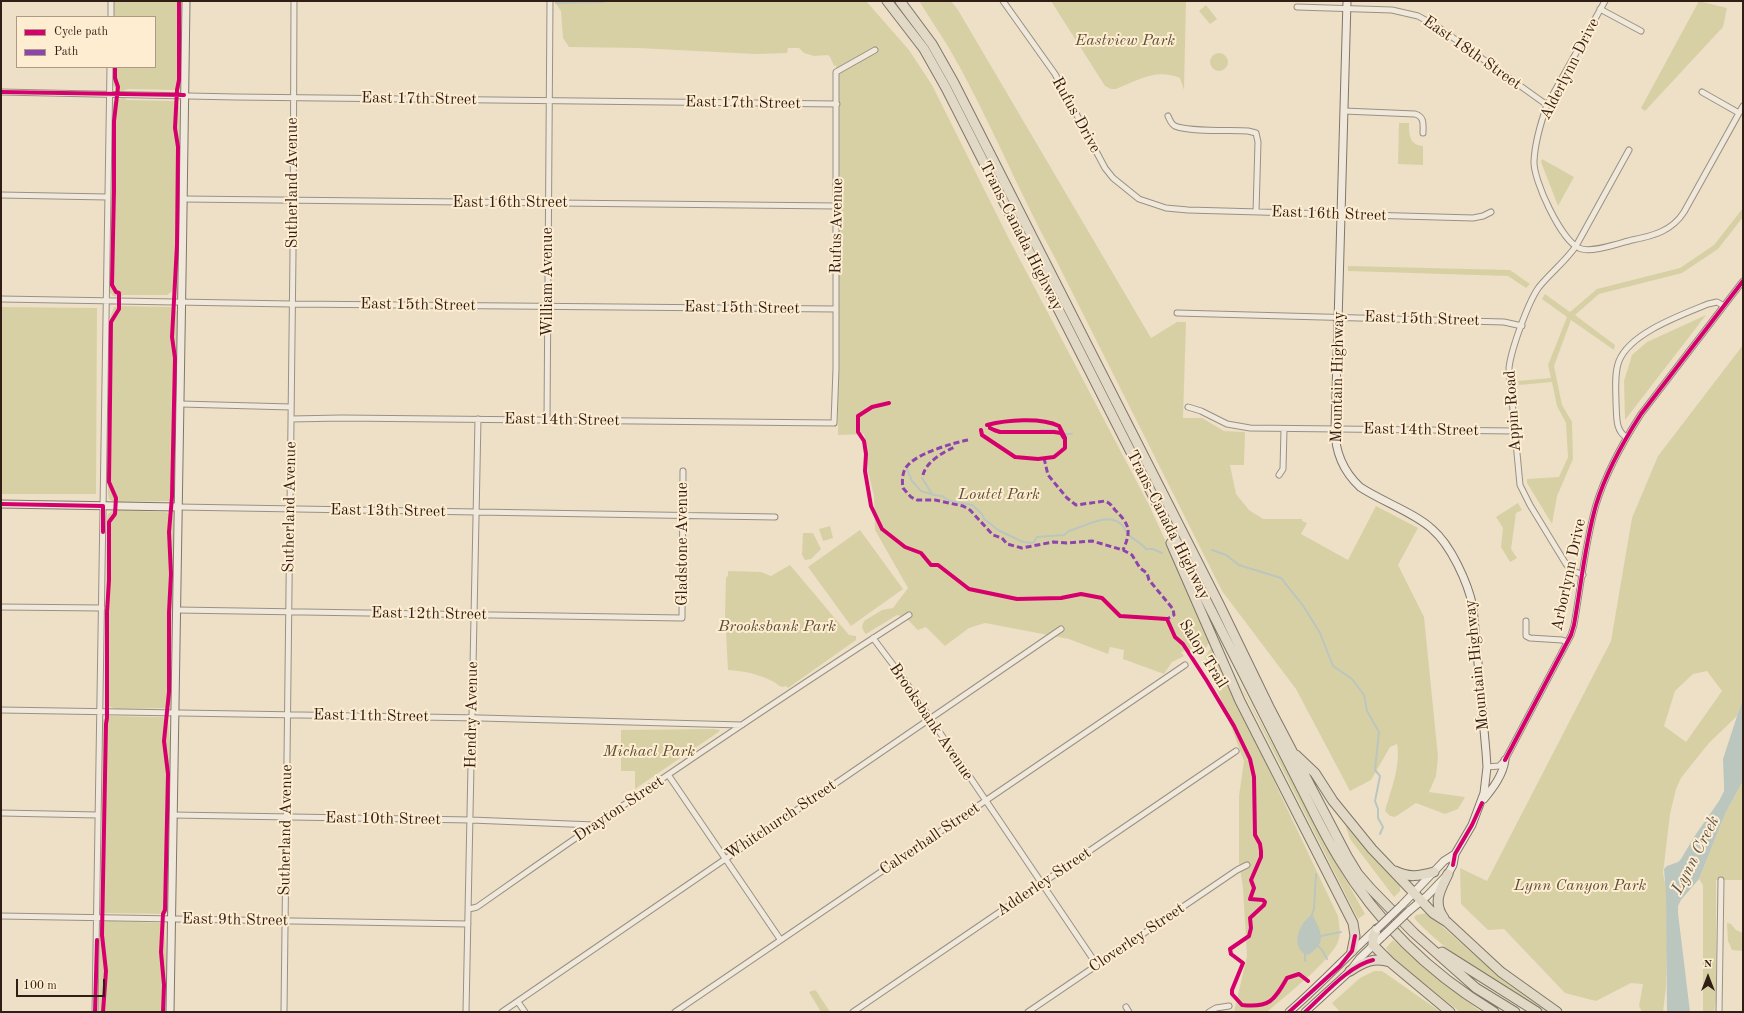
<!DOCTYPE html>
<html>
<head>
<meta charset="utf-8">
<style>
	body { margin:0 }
	#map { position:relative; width:1744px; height:1013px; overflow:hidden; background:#ede0c7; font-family:"Old Standard TT",serif }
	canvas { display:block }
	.frame { position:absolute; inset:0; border:2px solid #301d15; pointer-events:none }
	.legend { position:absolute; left:16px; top:16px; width:140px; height:52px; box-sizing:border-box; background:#feedd0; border:1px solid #ac9a85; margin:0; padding:5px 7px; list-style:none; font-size:12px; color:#301d15 }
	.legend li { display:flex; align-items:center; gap:8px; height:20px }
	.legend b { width:20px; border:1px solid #ac9a85 }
	.north { position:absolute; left:1688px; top:957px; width:40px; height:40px; -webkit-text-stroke:3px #feedd0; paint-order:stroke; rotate:0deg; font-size:11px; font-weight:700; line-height:16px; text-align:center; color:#301d15 }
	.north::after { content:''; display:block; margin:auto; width:14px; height:18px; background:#301d15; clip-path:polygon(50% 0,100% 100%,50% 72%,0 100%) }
	.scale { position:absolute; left:16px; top:979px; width:89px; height:18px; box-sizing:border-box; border:2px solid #301d15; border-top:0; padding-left:5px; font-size:12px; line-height:14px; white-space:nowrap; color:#301d15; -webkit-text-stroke:3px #feedd0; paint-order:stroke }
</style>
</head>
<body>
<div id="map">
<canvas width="1744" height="1013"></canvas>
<div class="frame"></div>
<ul class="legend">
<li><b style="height:5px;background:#d6006c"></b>Cycle path</li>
<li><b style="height:5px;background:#8e44ad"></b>Path</li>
</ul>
<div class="north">N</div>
<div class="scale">100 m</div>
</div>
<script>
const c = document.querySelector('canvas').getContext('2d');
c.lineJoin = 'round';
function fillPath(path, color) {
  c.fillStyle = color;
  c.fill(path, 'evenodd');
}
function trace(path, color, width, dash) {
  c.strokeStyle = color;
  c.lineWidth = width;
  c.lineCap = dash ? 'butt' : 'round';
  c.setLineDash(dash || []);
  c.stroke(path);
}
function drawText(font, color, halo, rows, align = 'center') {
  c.font = font + ' "Old Standard TT",serif';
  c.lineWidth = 4;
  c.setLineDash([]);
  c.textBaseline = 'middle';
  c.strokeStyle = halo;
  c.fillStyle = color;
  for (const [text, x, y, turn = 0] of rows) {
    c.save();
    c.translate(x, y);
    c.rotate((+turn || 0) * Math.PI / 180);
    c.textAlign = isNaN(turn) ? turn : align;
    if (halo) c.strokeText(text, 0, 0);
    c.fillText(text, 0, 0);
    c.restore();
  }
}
const green = new Path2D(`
	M114,1h69l-3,88 -3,1 -49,-1c-18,9 -15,-11 -15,-22h42v-50h-41z
	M554,1h312l43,49 23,35 76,152 141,268 29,63 37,62 -3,6 3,6 -7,2 -5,10 -5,-7 -17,5 3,4 -12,6 -8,12 -41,-15 1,-9 -14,-3 -2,7 -39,-15 -84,-16 -16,5 -24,18 -19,-19 -8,3 -13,-13 -8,-2 -31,19 -2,-2 -2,-5 2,-6 18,-11 11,-2 15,-20 -33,-58 -1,-34 -6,-24 -1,-19 -3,-19 -26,1 -2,-370 -2,1 -4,-9 -2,-2 -14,1 -10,-3 -5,-5h-11l-1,5 -31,1 -119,-6 -68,-1 -6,-9 -2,-27z
	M919,1h32l7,9 193,328 26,-16h9l-3,96h19l22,13 21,1 -1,33h-14l6,29 13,16 14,9h39v2l5,2 -6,11 47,26 28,-54 42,22 -20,37 26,52 14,140 -2,19 -7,16 36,5 -7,12 -13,5 -29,-11 -21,14 -5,-1 -5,-5c6,-22 16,-45 12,-67l-7,3 -19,33 -21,11 -54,-102 -74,-98 -167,-333c-38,-69 -67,-143 -106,-210 -10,-16 -20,-31 -30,-47z
	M1051,1h135l-2,89 -4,-12c-24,-10 -42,2 -64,11h-5l-6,-3z
	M1699,1l28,7 -4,19 -78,84 -4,-3z
	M1206,5l11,14 -7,5 -11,-13z
	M1210 62a9 9 0 1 1 18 0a9 9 0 1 1-18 0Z
	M124,98l3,2 48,1 4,5 1,41 -3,141 -10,7h-44l-2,2 -8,-1 -4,-4 4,-190 4,-3z
	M1399,123h10c0,11 0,22 14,23v19l-25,-1z
	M1542,159l32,18 -16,29 -17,-44z
	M1743,208v9l-25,32 -36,24 -83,21 -24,21 40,30 -1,5 -43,-30 -17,46 8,39 10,17 1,37 -16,37 -5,28 -25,-41v-4l32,-2 9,-20 -2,-34 -9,-17 -5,-24 -33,3 -1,-4 33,-3 -3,-13 19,-48 -25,-18 3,-5 25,18 27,-23 83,-21 34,-23z
	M1348,266l162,4 20,14 -4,4 -18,-12 -160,-5z
	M121,306l49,1 5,2 2,3 1,33 -3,152 -5,4 -56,1 -5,-3 -1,-5 2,-176 4,-11z
	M1,307l96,1 -1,186h-95z
	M1706,315l-81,105 -1,-39 8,-26 15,-13z
	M1743,345v353l-6,18 -28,27 -17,21 -11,14 -5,11 -6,25 -7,59 3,15 1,61 -1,38 -3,25h-21l-3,-6 4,-22 -12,-1 -35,18 -31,-8 -61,-64 -16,1 -27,-26 -1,-36 27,13 124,-240 21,-123 26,-62zM1707,671l15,20 -36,51 -22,-16 11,-35 18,-17z
	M1518,503l4,7 -6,3 -5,36 6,9 -7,4 -9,-15 2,-19 -7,-11z
	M114,510l51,2 4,1 4,4 1,26 -2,160 -4,5 -52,1 -11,-4 2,-186 1,-5z
	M830,526l3,12 -10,3 -4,-12z
	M860,530l43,59 -52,37 -43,-59z
	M803,533h10l8,16 -10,10 -6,1 -3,-5z
	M790,565l59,70 7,1v4l-68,48 -2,-2 -3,1c-5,-1 -6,-4 -11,-6 -14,-7 -28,-10 -44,-11l-3,-56 1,-36 2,-3v-4l33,1 10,4z
	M1211,648l127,268c1,9 4,19 -1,28 -11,21 -51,51 -70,68h-33l13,-56 -4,-68 -4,-26v-66l5,-35 -39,-104z
	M1231,667l96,179 38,68 -7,5z
	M109,716l54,1 5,1 3,38 -3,153v2l-3,3 -60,-1 -4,-3 2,-190z
	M714,729l5,1 1,1 -85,58v-18h-14v-41z
	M1743,781v99h-27v120l-2,12h-11v-127l-4,-6 27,-67z
	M1345,824l55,62v5l-6,6 -44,-58z
	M1427,913l77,68 43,31c-10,-2 -21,-11 -30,-17 -36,-23 -74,-45 -103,-77l2,-3z
	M106,921l58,2 3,50v39h-68l1,-84 1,-4z
	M1727,923l4,1 5,6 7,3v18l-11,-1 -4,-9z
	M1393,940l41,35 47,37h-21l-66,-52 -8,-12z
	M1374,971h8l59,41h-101l-8,-9 28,-25z
	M815,990l2,2 13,20h-9l-12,-20z`);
const water = new Path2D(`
	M1743,698v83l-17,31 -27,67 -18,21 -3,6v7l12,99h-23l-1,-118 -2,-25 3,-3 11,-4 3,-3 13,-22 25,-36 5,-10v-7l-1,-25z
	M1311,915l2,1c9,17 14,27 -5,39 -14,-4 -12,-21 -6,-30 2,-4 6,-7 9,-10z`);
const stream = new Path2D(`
	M556,3l48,-1v-1
	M1041,430h14l4,4
	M1063,434h9
	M907,469l5,12 9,10 13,4 8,1 8,5 22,4 10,9 2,5 14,11 25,12 10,1 4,-6 27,-2 5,-4c15,-4 39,-20 53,-6 2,2 3,5 5,8 5,6 13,9 19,16h7l9,4
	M922,478l10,16
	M1212,550l14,5 13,10 42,13 23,29 16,26 13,33 19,13 12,16 3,16 12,21 -4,38 5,6 -5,25 3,8v9l5,9 -3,7
	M1311,917l3,-8 2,-35
	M1321,936l20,-4
	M1318,946l4,4 5,9
	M1305,961v-8`);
const street = new Path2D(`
	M1003,1l52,73 50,94 8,10 26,21 27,9 22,2 285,8 10,-2 8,-4
	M1605,1l-58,104c-6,17 -12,37 -13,56 -1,19 27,79 45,87 11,6 41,-5 53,-8 21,-4 40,-9 52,-28l59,-106
	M1297,7l95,3 26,6 20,11 109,78
	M1600,9l41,22
	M111,17v-16
	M1,92l235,5 601,7
	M1702,92l37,21
	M1344,111l71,3c10,3 8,11 8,19
	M1168,116c2,4 3,8 7,10 13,6 57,4 73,5l8,2 2,9 -2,70
	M1,195l106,2
	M183,199l654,7
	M1,299l291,5 544,5
	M1177,313l327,9 18,4
	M181,404l110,3
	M1188,407l13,4 26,13 23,4 264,3
	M291,419l50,-1 493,5 2,-54v-297l39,-22
	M547,420l3,-419
	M1626,437c-11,-7 -9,-21 -10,-34 0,-13 -2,-29 3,-42 11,-28 62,-46 89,-57l9,-2 7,4
	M1279,475l4,-6 1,-40
	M178,507l597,10
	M1583,575l-12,-5 -5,-6 -36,-59 -10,-20 -11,-117c2,-18 19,-66 30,-81 11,-14 26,-25 37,-41l53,-96
	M1,607l101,1
	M177,610l505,8 1,-147
	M1526,621v15l4,2 32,2 5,2
	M873,638l30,40 194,287
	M1,710l479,8 262,7
	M1487,767l12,-1 6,-6 66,-125 3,-10c7,-39 11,-82 22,-120 10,-33 27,-63 45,-91l102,-133
	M669,776l111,163
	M1,813l97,2
	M173,815l298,5 123,5
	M469,909l8,-2c142,-100 286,-198 432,-292
	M1,916l467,8
	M518,1002l7,10
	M1126,1007l3,5
	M95,1012l15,-945
	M284,1012l9,-759 1,-252
	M466,1012l12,-593
	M502,1012l559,-383
	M675,1012l510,-347
	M853,1012l383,-261
	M1028,1012l209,-142 10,-5
	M1209,1012l7,-4 13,-2
	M1719,1012l2,-132`);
const secondary = new Path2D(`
	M1347,1l-12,428c0,24 8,42 25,58 21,14 55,26 72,42 19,16 36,54 41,78l13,145 1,15 -3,26 -12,32 -17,29 -2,11 -5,9 -21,22 -18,15
	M1,504l177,3
	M1484,799c9,-11 19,-24 21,-39
	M1402,905l42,-44 11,-7
	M170,1012c7,-337 11,-674 16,-1011
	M1289,1012c30,-26 57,-55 86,-82
	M1305,1012l45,-41 10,-13 23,-22`);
const highway = new Path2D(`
	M887,1l37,48 22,39 362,713c10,20 20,40 32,59 38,63 91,114 154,152
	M900,1l32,43 22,39 265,521 50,103 78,149 11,18 13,15 43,44 62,55 39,24
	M1171,543l69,158 113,222 2,13 -3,15
	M1296,755l19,18 18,28 39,48 61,64 14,9 54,50 56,40
	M1395,871c14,7 24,5 39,1
	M1444,918c-12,-16 -3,-29 4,-44
	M1377,929l-4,8v8l17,17 60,50
	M1442,952l95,60
	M1350,971c14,-9 24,-14 40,-9`);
const secondaryBridge = new Path2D(`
	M1377,929l25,-24
	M1383,936l26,-25`);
const quiet = new Path2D(`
	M968,440c-15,3 -55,14 -63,29 -3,6 -3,13 -2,19l8,9 6,3h18l28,6 7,4 23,25 9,3 5,6 15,4 31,-6 14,1 25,-2 31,9 9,5 8,13 7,5 2,7 24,29 1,6 -7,4
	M1044,458l4,17 19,23 9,7 29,-4c5,2 7,5 10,9 14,14 17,20 8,40
	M923,475c3,-13 20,-23 32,-28`);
const cycleway = new Path2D(`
	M177,90l2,-10v-79
	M1,92l183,3
	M889,403l-17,4 -14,9v16l6,9 2,13 -1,17 6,35 11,23 23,18 16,6 10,12h7l31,24 48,10 44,-1 20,-4 21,4 18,18 47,3 8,18 8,7 24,37 27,45 16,33 4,18 1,58 5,9 1,7v6l-10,23 3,8 -4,11 13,1 2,2 -1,3 -14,13 1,10 -2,8 -19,13 1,5 12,9 -11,27v4l10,11c27,3 32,-4 45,-27l12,-4 9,7
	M990,428l4,2 6,2h54l7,1 3,5
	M981,430l1,5 33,22 23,2 16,-2 11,-9v-10l-6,-12c-18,-9 -53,-6 -72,-1
	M1,504l102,2v26
	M1505,760l66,-125 3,-10c7,-39 11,-82 22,-120 10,-33 27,-63 45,-91l102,-133
	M1453,865l2,-11 17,-29 10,-22
	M95,1012l2,-72
	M103,1012l3,-41 -4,-36 4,-211 1,-6v-106l2,-32v-58l6,-8 1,-16 -7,-16 2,-160 8,-13v-16l-3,-1 -4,-7 2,-95v-69l4,-34 -3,-9v-11
	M163,1012l1,-27 -3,-33 2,-38 2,-4 3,-136 -4,-33 5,-49v-80l2,-38 -2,-42 3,-35 3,-139 -3,-21 5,-92 1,-98 -3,-19 2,-38
	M1289,1012l51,-46 12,-15 3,-15
	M1305,1012c19,-17 43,-46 68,-52`);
const parkNames = [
	["Eastview Park",1125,41],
	["Loutet Park",999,495],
	["Brooksbank Park",777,627],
	["Michael Park",649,752],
	["Lynn Canyon Park",1580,886]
];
const streetNames = [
	["East 18th Street",1472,53,35],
	["Alderlynn Drive",1570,69,-63],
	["East 17th Street",419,99,1],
	["East 17th Street",743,103,1],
	["Rufus Drive",1076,115,61],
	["Sutherland Avenue",293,183,-90],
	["East 16th Street",510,203],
	["East 16th Street",1329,214,2],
	["Rufus Avenue",837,226,-89],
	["Trans-Canada Highway",1021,236,63],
	["William Avenue",548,282,-90],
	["East 15th Street",418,305,1],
	["East 15th Street",742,308,1],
	["East 15th Street",1422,319,2],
	["Mountain Highway",1338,377,-89],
	["Appin Road",1513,411,-94],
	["East 14th Street",562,420,1],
	["East 14th Street",1421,430,1],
	["Sutherland Avenue",290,507,-89],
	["East 13th Street",388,511,1],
	["Trans-Canada Highway",1168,525,63],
	["Gladstone Avenue",683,544,-90],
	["Arborlynn Drive",1569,575,-78],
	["East 12th Street",429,614,1],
	["Salop Trail",1203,654,58],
	["Mountain Highway",1477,665,-96],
	["Hendry Avenue",472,715,-89],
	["East 11th Street",371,716,1],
	["Brooksbank Avenue",931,722,56],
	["Drayton Street",619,809,-34],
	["East 10th Street",383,819,1],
	["Whitchurch Street",781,820,-34],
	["Sutherland Avenue",286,830,-89],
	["Calverhall Street",930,839,-34],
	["Adderley Street",1044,882,-34],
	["East 9th Street",235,920,1],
	["Cloverley Street",1137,938,-34]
];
const waterNames = [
	["Lynn Creek",1696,855,-63]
];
fillPath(green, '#d8d0a5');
fillPath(water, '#bbc6bf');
trace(stream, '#bbc6bf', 2);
trace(street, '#9a9182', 7);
trace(secondary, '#80776a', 9);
trace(highway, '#80776a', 11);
trace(street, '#efe8db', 5);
trace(secondary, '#efe8db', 7);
trace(highway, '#e2d8c6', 9);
trace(secondaryBridge, '#80776a', 9, []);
trace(secondaryBridge, '#efe8db', 7);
trace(quiet, '#8e44ad', 3, [6, 3]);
trace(cycleway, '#d6006c', 4);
drawText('italic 16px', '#5d4f38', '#feedd0', parkNames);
drawText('16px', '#301d15', '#feedd0', streetNames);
drawText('italic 17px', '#59544f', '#feedd0', waterNames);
</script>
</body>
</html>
